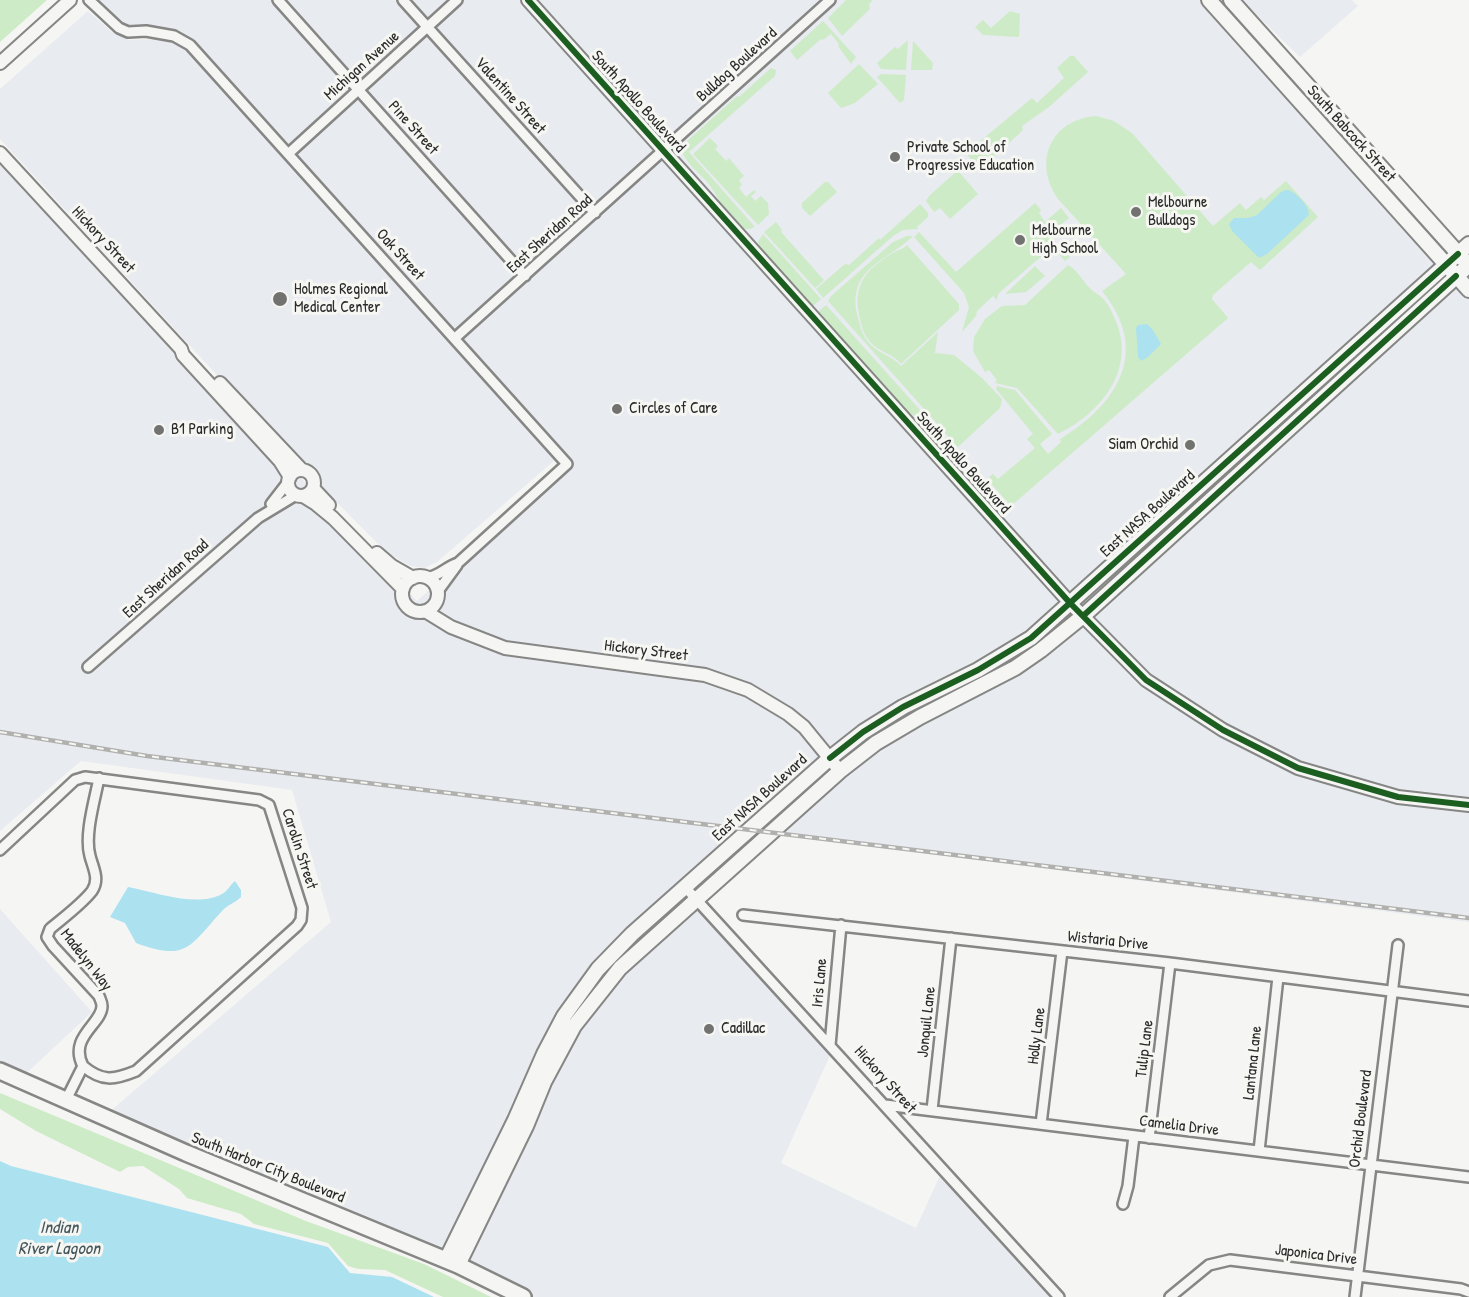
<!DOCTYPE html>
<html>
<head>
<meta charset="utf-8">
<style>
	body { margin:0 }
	canvas { display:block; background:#f5f5f3 }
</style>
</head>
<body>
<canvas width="1469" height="1297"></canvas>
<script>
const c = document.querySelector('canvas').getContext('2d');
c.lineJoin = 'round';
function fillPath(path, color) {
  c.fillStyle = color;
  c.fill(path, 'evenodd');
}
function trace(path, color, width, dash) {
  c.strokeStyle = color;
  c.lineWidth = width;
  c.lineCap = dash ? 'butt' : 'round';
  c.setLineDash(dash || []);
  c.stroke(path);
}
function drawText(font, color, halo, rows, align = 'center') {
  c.font = font + ' "Patrick Hand",sans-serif';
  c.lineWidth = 6;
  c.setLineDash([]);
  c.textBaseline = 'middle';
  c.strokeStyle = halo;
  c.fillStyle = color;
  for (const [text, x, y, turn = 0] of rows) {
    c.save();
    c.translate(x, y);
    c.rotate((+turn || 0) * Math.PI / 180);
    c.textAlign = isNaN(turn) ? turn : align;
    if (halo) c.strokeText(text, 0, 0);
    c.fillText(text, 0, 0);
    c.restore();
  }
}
const built = new Path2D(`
	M94,0h1115l260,290v632l-722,-91 -62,55 148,163 -52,114 135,65 27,-59 116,128h-543l-415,-178 230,-197 -39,-132 -211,-29 -81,70v-684l301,331 116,123 149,-137 -376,-419 -34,-13h-28z
	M1241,0h111l6,6 -58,51z
	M88,11l24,21 17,8 28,-1 21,4 14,11 363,406 -118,102 -13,6 -14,-2 -25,-15 -90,-91 -295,-321v-50z
	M0,909l92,103 -76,71 -16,-7z`);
const green = new Path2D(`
	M0,0h47l-47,42z
	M846,0h27l-4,4 1,5 -28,27 -14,-18z
	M1010,11l10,3 -1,23 -36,-2 -8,-8 8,-7 8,8z
	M823,21l33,36 -5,7 -13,-18 1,-2 -8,-10 -8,6 -2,-1 -24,21 -7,-9z
	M908,40l-2,30 -25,-1 -4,-6 18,-16 3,2z
	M913,41l20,22 -1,7h-21z
	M1070,56h4l14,16 -39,35 -27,19 1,4 -43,40 -14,-17 66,-55 5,5 27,-25 -7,-10z
	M859,64l19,20 -23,19 -14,5 -13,-15z
	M771,68l5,2 -1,6 -86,76 66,75c-4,2 -8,3 -13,1 -13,-5 -23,-30 -31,-41 -9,-13 -25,-22 -30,-38l5,-7 51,-46 2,1z
	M881,74l25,1 -2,25 -4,3 -23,-26z
	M1096,116l18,5 18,12 81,93 27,-23 6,7 15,-13 3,3 22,-19 32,36 -58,53 -9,-8 -38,33 -1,4 16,19 -217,188 -24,-27 6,-5 5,5 37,-31 -8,-9 6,-5 -37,-45 1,-3 18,4 37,44 -12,10 8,10 13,-12 -1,-3c58,-35 91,-88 42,-148l24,-17 -67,-74c-27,-37 -9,-80 37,-84z
	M710,138l8,8 -3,3 11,12 3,-3 15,18 -5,4 3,5 -3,3 7,9 8,-7 2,2 -5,4 4,5 6,-5 7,7 1,11 -11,11 -65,-71z
	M956,172h3l19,22 -28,25 -10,-11 -6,4 -8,-11 3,-5z
	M825,182h3l9,10 -27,24 -8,-8v-5z
	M1035,203l6,7 -2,3 6,9 16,-14 8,10c-22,17 -18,21 1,39l-5,4 -13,-14 -54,47 -1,6 -4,-4 -16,15 -1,5 -14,16 7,-25 -5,-14 -50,-56 5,-5 37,40z
	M920,204l8,9v4l-11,10 1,2 -15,1 -10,6 -70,62 -7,-9 29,-25 4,1 30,-27 1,2z
	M776,222l6,8 -1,2 43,48 -9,8 -51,-56z
	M763,234l58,65 -9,8 -53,-60 -1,-5z
	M907,236h6c-27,26 -65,32 -56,78 3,11 5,22 13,30 10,10 22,12 31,22l37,-34 -3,21 19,2 28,23 20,21 -2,9 -42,39 -130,-146 3,-5 62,-54z
	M907,245l52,59v6l-58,54c-8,-10 -21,-12 -30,-21 -8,-8 -10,-19 -12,-29 -6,-30 8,-45 32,-60 6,-4 11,-4 16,-9z
	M1068,265c11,6 15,18 25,26 2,2 5,3 7,5 8,6 13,18 17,28 18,48 -18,90 -59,110l-41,-46 -22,-5 2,-3 -8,-10 -4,2 -12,-21 1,-14 11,-18 17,-13 23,-1z
	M1035,266l10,10 -19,16 -21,2z
	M826,305l137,153 -10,2 -3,-1 -19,-21 -7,-19 -14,-5 -4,-4 -84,-91 -3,-8z
	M0,1093l306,128 118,43 67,33h-48l-58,-27 -27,-1 -10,-3 -20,-23 -74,-19 -13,-10 -54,-16 -8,-9 -36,-23 -15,1 -8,5 -84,-41 -36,-22z`);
const water = new Path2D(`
	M1286,190h3c9,5 20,15 20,25l-42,39 -8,4 -27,-27 -3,-7 5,-6h14l9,-3 24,-23z
	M1147,324l6,6 8,14 -13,13 -7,4 -3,-4 -2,-29 2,-3z
	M235,881l6,9v7c-6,6 -14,8 -19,14 -32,35 -35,51 -86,32l-11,-20 -15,-6 18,-30c27,5 69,21 94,7 6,-3 8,-9 13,-13z
	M0,1161l11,5 317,81 22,26 42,4 42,20h-434z`);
const minor = new Path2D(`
	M89,0l30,28 9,4 18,-1 28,5 16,9 377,419 -109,99c-12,4 -17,12 -31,15
	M278,0l247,276
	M403,0l192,213
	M288,154l169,-154
	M455,338l375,-338
	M271,504l17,-22
	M438,591l19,-26
	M88,667l170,-149 38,-23
	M0,850l75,-70 10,-3 174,23 10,5 33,103 -1,12 -4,6 -161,145c-22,9 -34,11 -53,-5
	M685,887l374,410
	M743,915l427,48 299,38
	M830,1045l11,-120
	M66,1100l17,-34c-15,-29 19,-42 19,-60 0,-4 -2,-7 -3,-10l-46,-50 -6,-9 3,-8c13,-11 32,-25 42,-38 8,-12 1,-23 -2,-35 -6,-21 5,-57 9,-78
	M885,1105l584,72
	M932,1110l19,-172
	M1041,1124l21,-173
	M1149,1138l21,-175
	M1259,1151l19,-174
	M1123,1204l5,-18 6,-50
	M1170,1297l39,-32 21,-5 231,29 8,3
	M1355,1297l43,-352`);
const tertiary = new Path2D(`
	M528,0l542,603 76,77 77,50 75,38 100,29 71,8
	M0,63l70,-63
	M0,153l181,196 2,6 97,106 10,16
	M220,383l82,87
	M288 483a13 13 0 1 1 26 0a13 13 0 1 1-26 0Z
	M313,488l16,17
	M303,496l13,8 17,14 70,71
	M377,553l15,13 21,12
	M402 594a18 18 0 1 1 36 0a18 18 0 1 1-36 0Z
	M425,611l26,16 54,21 200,27 43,15 40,24 16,13 36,44`);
const secondary = new Path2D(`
	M1209,0l260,290
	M1231,0l233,260
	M446,1260l69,-140 29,-66 20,-38 34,-47 34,-35 198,-176 33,-26 40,-25 75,-37 53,-32 438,-394
	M458,1265l68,-139 18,-44 30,-56 46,-58 220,-197 36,-28 44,-26 95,-49 26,-18 42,-34 386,-351`);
const primary = new Path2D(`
	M0,1071l186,82 272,112 65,32`);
const rail = new Path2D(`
	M0,732l147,24 1322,162`);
const cycleway = new Path2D(`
	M528,0l542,603 76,77 77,50 75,38 100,29 71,8
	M1083,616l373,-340
	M830,758l33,-26 40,-25 75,-37 53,-32 427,-384`);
const markers = [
	[895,157,6,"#727271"],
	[1136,212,6,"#727271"],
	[1020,240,6,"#727271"],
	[280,299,8,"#727271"],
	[617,409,6,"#727271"],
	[159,430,6,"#727271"],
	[1190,445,6,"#727271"],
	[709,1029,6,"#727271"]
];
const streetNames = [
	["Bulldog Boulevard",737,65,-42],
	["Michigan Avenue",362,66,-42],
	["Valentine Street",510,96,48],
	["South Apollo Boulevard",638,102,48],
	["Pine Street",413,128,48],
	["South Babcock Street",1351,134,48],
	["East Sheridan Road",550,234,-42],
	["Hickory Street",103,240,47],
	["Oak Street",400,255,48],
	["South Apollo Boulevard",963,463,48],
	["East NASA Boulevard",1148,514,-42],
	["East Sheridan Road",166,579,-42],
	["Hickory Street",646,651,7],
	["East NASA Boulevard",760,798,-42],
	["Carolin Street",299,849,72],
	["Wistaria Drive",1108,941,6],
	["Madelyn Way",86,960,52],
	["Iris Lane",820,983,-85],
	["Jonquil Lane",927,1022,-84],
	["Holly Lane",1037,1036,-83],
	["Tulip Lane",1145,1049,-83],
	["Lantana Lane",1253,1063,-84],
	["Hickory Street",885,1080,48],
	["Orchid Boulevard",1361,1119,-83],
	["Camelia Drive",1179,1126,7],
	["South Harbor City Boulevard",268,1168,22],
	["Japonica Drive",1316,1255,7]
];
const poiNames = [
	["Private School of",907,148],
	["Progressive Education",907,166],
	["Melbourne",1148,203],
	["Bulldogs",1148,221],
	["Melbourne",1032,231],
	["High School",1032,249],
	["Holmes Regional",294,290],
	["Medical Center",294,308],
	["Circles of Care",629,409],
	["B1 Parking",171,430],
	["Siam Orchid",1178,445,"right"],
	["Cadillac",721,1029]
];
const waterNames = [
	["Indian",59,1228],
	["River Lagoon",59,1249]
];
fillPath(built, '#e8ebf0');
fillPath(green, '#ceebc7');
fillPath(water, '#ace1f0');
trace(minor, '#868685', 14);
trace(tertiary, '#868685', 16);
trace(secondary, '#868685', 18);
trace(primary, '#868685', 20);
trace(minor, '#f5f5f3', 9);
trace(tertiary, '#f5f5f3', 12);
trace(secondary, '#f5f5f3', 14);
trace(primary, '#f5f5f3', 15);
trace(rail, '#b0b0af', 4.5);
trace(rail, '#f6f6f2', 2, [7]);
trace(cycleway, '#1b5e20', 6);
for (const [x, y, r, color] of markers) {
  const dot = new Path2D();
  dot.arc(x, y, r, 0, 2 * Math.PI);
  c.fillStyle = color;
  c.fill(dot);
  trace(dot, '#f6f6f2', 2);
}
drawText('16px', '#2b2b2b', '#f6f6f2', streetNames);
drawText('16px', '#2b2b2b', '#f6f6f2', poiNames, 'left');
drawText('italic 18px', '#44565c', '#f6f6f2', waterNames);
</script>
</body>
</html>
